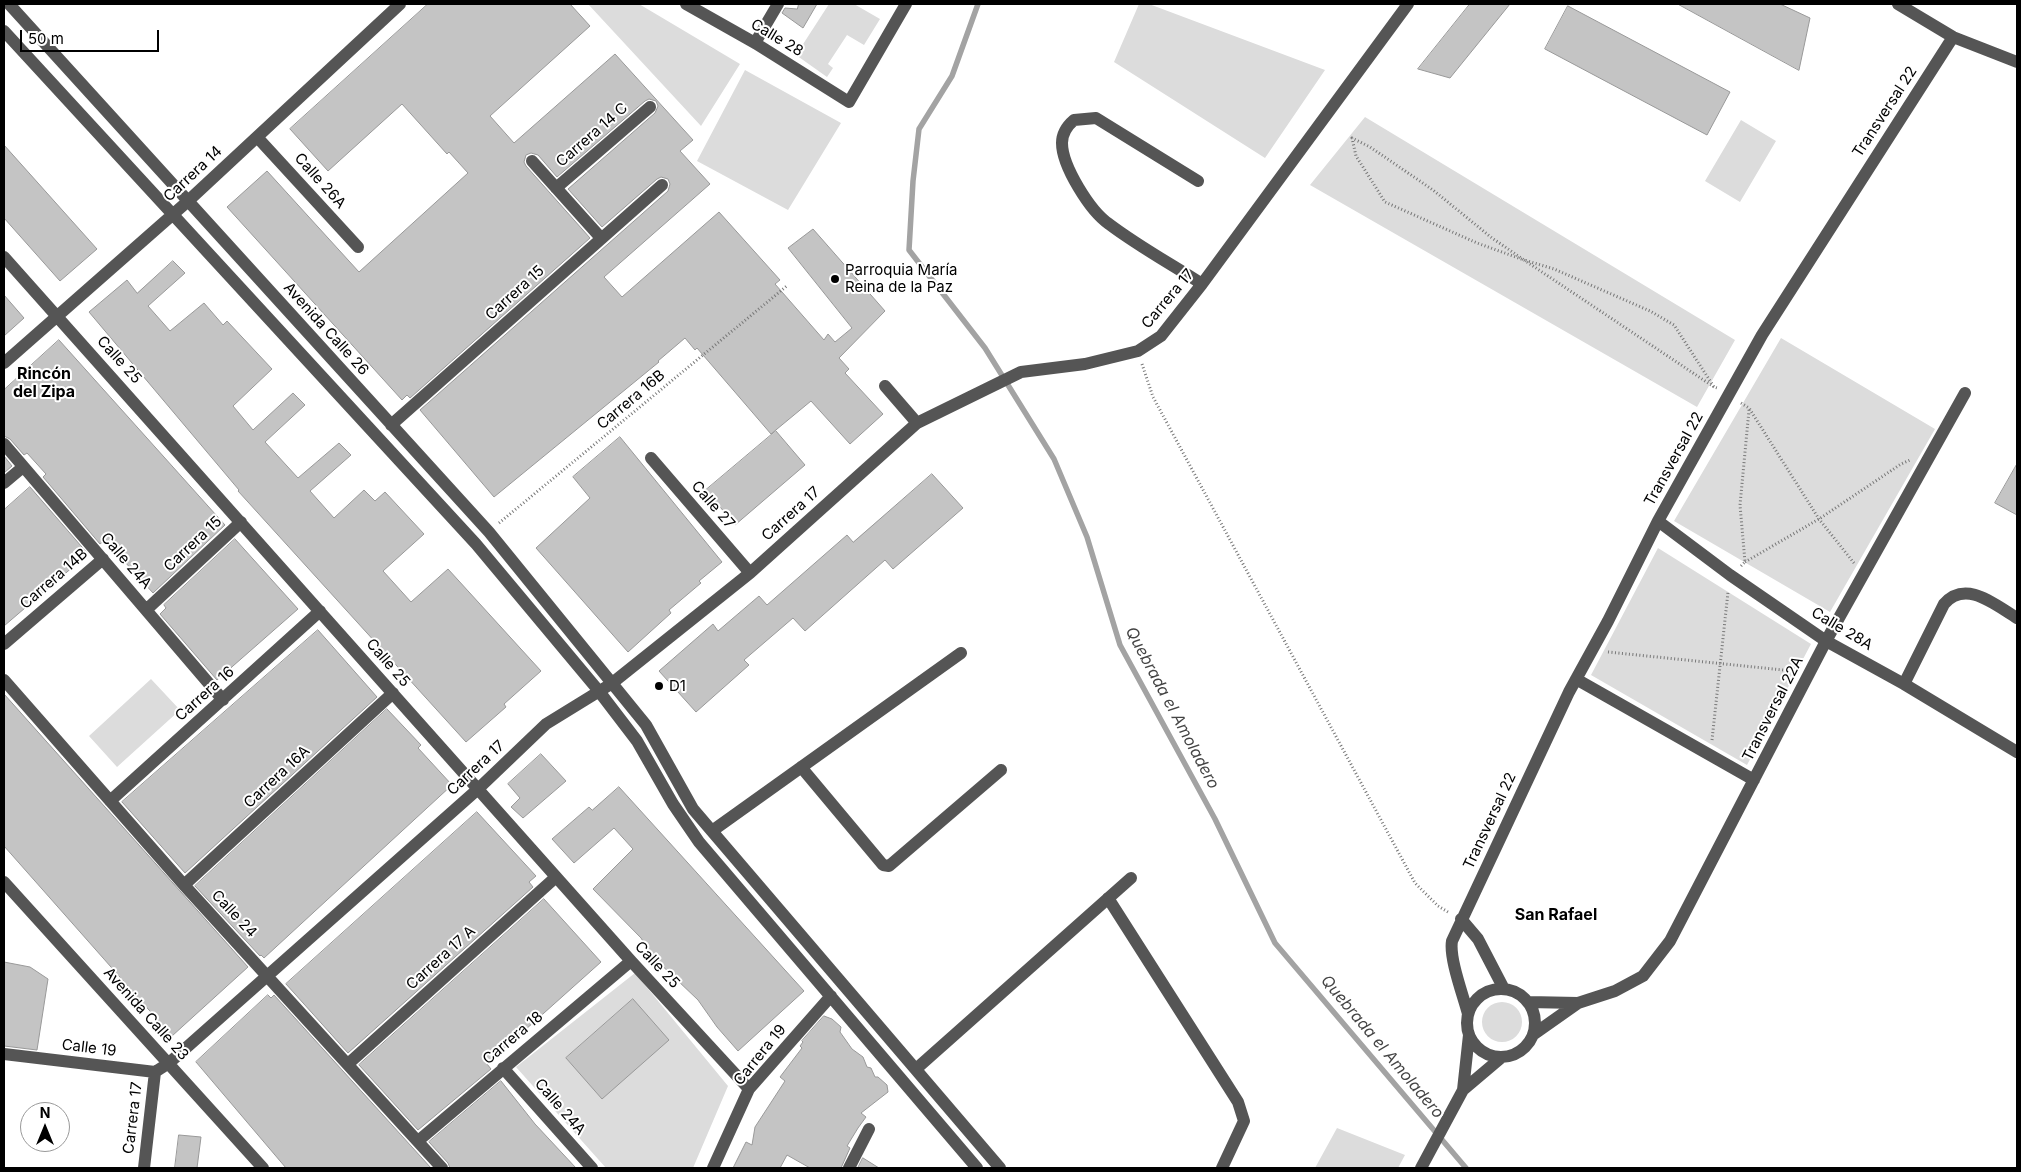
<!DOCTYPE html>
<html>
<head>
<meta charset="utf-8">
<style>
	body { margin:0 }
	#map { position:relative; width:2021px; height:1172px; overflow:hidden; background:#fff; font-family:Inter,sans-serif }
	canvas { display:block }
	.frame { position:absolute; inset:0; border:5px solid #000; pointer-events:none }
	.north { position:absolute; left:20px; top:1102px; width:50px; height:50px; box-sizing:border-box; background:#fff; border:1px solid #999; border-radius:50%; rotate:0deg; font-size:14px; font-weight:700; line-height:20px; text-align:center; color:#000 }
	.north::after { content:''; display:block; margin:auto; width:18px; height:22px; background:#000; clip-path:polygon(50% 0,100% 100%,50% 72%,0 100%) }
	.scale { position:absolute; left:20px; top:30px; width:139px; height:22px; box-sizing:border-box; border:2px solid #000; border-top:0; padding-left:6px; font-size:15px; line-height:18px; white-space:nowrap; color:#000; -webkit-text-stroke:4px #fff; paint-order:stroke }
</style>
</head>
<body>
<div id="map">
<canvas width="2021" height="1172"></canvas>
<div class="frame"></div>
<div class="north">N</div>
<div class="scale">50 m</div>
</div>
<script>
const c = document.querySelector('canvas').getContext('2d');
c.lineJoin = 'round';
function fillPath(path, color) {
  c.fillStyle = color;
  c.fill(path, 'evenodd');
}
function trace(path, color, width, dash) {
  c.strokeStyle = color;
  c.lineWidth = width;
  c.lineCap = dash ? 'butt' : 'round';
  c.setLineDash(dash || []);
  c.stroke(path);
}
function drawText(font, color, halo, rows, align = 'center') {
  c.font = font + ' Inter,sans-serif';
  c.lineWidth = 4;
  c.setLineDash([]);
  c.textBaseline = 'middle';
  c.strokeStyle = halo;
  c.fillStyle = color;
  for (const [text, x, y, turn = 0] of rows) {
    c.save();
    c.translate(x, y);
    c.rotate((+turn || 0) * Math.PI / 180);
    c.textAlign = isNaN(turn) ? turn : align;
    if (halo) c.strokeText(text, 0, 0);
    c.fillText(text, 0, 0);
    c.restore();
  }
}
const green = new Path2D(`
	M588,4h51l101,60 -39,62z
	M829,4h25l26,15 -16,26 -17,-10 -19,29 5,4 -6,9 -31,-22z
	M1139,4h10l176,66 -60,88 -151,-96z
	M745,70l96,53 -53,87 -91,-49z
	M1365,117l370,223 -38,67 -387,-222z
	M1741,120l35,21 -36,61 -35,-21z
	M1781,338l154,91 -105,183 -156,-91z
	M1658,548l153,96 -64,121 -156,-90z
	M151,679l29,31 -63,57 -28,-31z
	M635,973l93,113 -35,82h-87l-90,-101z
	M1482 1022a20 20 0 1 1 40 0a20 20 0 1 1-40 0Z
	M1337,1128l68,27 -7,13h-83z`);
const stream = new Path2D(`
	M978,4l-26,72 -33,53 -6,52 -4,69 76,98 69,111 33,78 33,108 95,174 60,124 191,225`);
const building = new Path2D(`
	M428,4h142l20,22 -100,90 24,27 101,-89 78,86 -13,11 30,33 -106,93 18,20 97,-85 61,68 -5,4 49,56 4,-6 7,8 17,-14 -64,-80 25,-19 72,82 -46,47 10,11 -4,4 38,41 -33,30 -39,-43 -40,33 -74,-86 -2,2 -10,-12 -27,23 1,1 -165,135 -74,-87 248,-219 2,-7 -2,-5 -7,-2 -4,2 -55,48 -34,-38 87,-76 3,-7 -2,-5 -7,-2 -4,2 -88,76 -19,-22 -7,-2 -5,2 -2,7 2,4 64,72 -180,160 -3,-3 -5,5 -175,-193 40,-36 92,101 109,-99 -19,-21 -2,2 -45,-50 -74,67 -38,-42z
	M799,4h18l-14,24 -21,-15 3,-5 12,1z
	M1470,4h40l-60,74 -32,-9z
	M1678,4h102l30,14 -11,52z
	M1568,6l162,86 -23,43 -162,-86z
	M4,145l93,104 -37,32 -56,-63z
	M173,261l12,12 -37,33 22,25 34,-28 19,22 4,-4 45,48 -39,37 20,24 40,-37 12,12 -40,37 33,36 41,-35 12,12 -41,36 24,27 30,-28 11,11 10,-9 39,42 -41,37 28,31 37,-33 93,102 -37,33 2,3 -40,35 -228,-251 1,-1 -150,-178 38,-32 10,13z
	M4,295l20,23 -20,18z
	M59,340l166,185 -72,68 -48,-53 -5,4 -57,-67 3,-3 -19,-21 -3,2 -14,-16 -6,-3v-46z
	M776,431l29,34 -70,60 -29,-35z
	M620,437l102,125 -23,19 2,2 -32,27 2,3 -43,39 -92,-104 54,-50 -17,-21z
	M4,456l8,10 -8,7z
	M2017,464v51l-22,-12z
	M932,474l31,34 -70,61 -8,-9 -80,71 -12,-13 -49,42 5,5 -53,47 -37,-41 54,-47 5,7 41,-35 8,9 80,-70 6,7z
	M30,487l58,67 -84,72v-116z
	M235,539l63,70 -81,71 -57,-66 6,-6 -2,-3z
	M318,630l59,67 -192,176 -63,-71z
	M4,694l244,273 -76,69 -168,-190z
	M387,709l34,36 -3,3 34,37 -188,173 -3,-3 -1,1 -65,-70z
	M541,754l25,27 -43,37 -12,-11 9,-9 -12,-14z
	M619,787l185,204 -66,60 -21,-24 -19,-27 -45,-43 -12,-19 -48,-49 40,-40 -19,-21 -40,35 -22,-24 37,-32 3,3z
	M477,812l59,64 -7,6 4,5 -185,166 -62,-69z
	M544,899l57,63 -114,102 4,5 -73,61 -59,-65z
	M4,962l26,5 18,12 -11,71 -33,-4z
	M268,995l3,3 3,-3 157,173h-145l-90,-106z
	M633,999l36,41 -67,59 -36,-41z
	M824,1016l8,3 9,8 -1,5 12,17 11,8 4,10 4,1 4,9h3l9,8 1,7 -27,21 5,4 -8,11 -11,18 3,2 -9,20h-31l-23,-13 -7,13h-47l13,-26 6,3 3,-18 30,-46 -5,-4 22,-29 -2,-2 3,-4 -1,-1z
	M501,1081l34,43 41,44h-126l-2,-5 -19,-21z
	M179,1135l22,2 -4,31h-22z
	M863,1158l16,10h-21z`);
const path = new Path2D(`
	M1142,364l11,33 262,486 23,23 10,6
	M1714,387l-190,-127 -47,-17 -92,-41 -29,-46 -4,-18 18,9 63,43 59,48 32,22 30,9 96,42 24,14 40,62 3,1
	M1741,403l8,5 70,111 35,44
	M499,523l289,-238
	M1745,562l74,-43 82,-55 9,-4
	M1741,566l4,-4 -5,-57 9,-95
	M1608,652l185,19
	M1712,740l16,-148`);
const minor = new Path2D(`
	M9,4l480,528 157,193 47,84 307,359
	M686,4l69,39 94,59 57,-98
	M1898,4l55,33 64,25
	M4,31l472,513 122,146 39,51 36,63 26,38 278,326
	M755,43l23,-39
	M257,137l101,110
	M532,161l69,77
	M1198,181l-102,-63 -22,2c-7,6 -12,13 -12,23 0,23 28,68 47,81 29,22 62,40 93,60
	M556,188l94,-81
	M4,257l627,704 118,128
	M4,363l183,-161 213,-198
	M885,386l32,37
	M391,425l271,-240
	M4,444l219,256
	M651,458l99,115
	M4,483l19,-16
	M1658,521l72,54 96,66 78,43 113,68
	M146,610l95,-88
	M4,644l99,-85
	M1576,679l178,101
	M4,680l180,205 258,283
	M1904,684l40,-80c22,-25 51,1 73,14
	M801,767l82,98 6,1 112,-96
	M110,801l210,-190
	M712,831l249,-178
	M4,882l259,286
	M184,885l209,-192
	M1108,898l130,204 6,19 -22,47
	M1461,919l17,20 26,50
	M1467 1023a34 34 0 1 1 68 0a34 34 0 1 1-68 0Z
	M1528,1002l50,1
	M1468,1014c-5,-19 -19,-56 -16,-73l117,-249 39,-71 50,-100 104,-186 191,-298
	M1534,1034l44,-31 37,-12 28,-15 27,-35 156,-300 139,-248
	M4,1054l151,18 14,-9 309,-274 68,-65 65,-40 139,-111 167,-150 104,-51 64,-8 53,-13 23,-15 41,-52 206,-280
	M348,1064l208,-187
	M503,1068l89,100
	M916,1069l215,-191
	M1463,1090l6,-55
	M418,1141l213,-180
	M144,1168l11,-96
	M713,1168l36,-79 82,-93
	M849,1168l20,-39
	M1421,1168l42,-78 39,-33`);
const markers = [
	[835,279,5,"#000"],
	[659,686,5,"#000"]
];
const streetNames = [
	["Calle 28",777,38,31],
	["Transversal 22",1885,112,-57],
	["Carrera 14 C",592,135,-41],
	["Carrera 14",193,174,-43],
	["Calle 26A",320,181,48],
	["Carrera 15",515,293,-42],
	["Carrera 17",1168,299,-50],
	["Avenida Calle 26",326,329,48],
	["Calle 25",119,360,48],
	["Carrera 16B",631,400,-40],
	["Transversal 22",1674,459,-61],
	["Calle 27",713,505,49],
	["Carrera 17",791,514,-42],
	["Carrera 15",193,544,-43],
	["Calle 24A",126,561,49],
	["Carrera 14B",54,579,-41],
	["Calle 28A",1842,629,31],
	["Calle 25",388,663,49],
	["Carrera 16",205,694,-42],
	["Transversal 22A",1773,709,-63],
	["Carrera 17",476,768,-43],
	["Carrera 16A",277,777,-43],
	["Transversal 22",1490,821,-65],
	["Calle 24",234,914,47],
	["Carrera 17 A",441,958,-42],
	["Calle 25",657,965,47],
	["Avenida Calle 23",146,1014,48],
	["Carrera 18",513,1038,-40],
	["Calle 19",89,1048,7],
	["Carrera 19",760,1055,-51],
	["Calle 24A",560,1107,49],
	["Carrera 17",133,1118,-83]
];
const poiNames = [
	["Parroquia María",845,270],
	["Reina de la Paz",845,287],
	["D1",669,686]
];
const neighbourhoodNames = [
	["Rincón",44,374],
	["del Zipa",44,392],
	["San Rafael",1556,915]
];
const waterNames = [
	["Quebrada el Amoladero",1172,708,62],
	["Quebrada el Amoladero",1382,1047,50]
];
fillPath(green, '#dcdcdc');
trace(stream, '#a3a3a3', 5.5);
fillPath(building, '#c4c4c4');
trace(building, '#999', 1);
trace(path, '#777', 3, [1, 2.5]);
trace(minor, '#555', 12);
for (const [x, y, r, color] of markers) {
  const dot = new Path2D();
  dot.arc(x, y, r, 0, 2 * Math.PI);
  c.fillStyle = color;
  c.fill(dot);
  trace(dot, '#fff', 2);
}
drawText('15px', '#000', '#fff', streetNames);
drawText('15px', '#000', '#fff', poiNames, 'left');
drawText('bold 16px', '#000', '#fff', neighbourhoodNames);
drawText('italic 16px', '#444', '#fff', waterNames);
</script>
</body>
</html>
